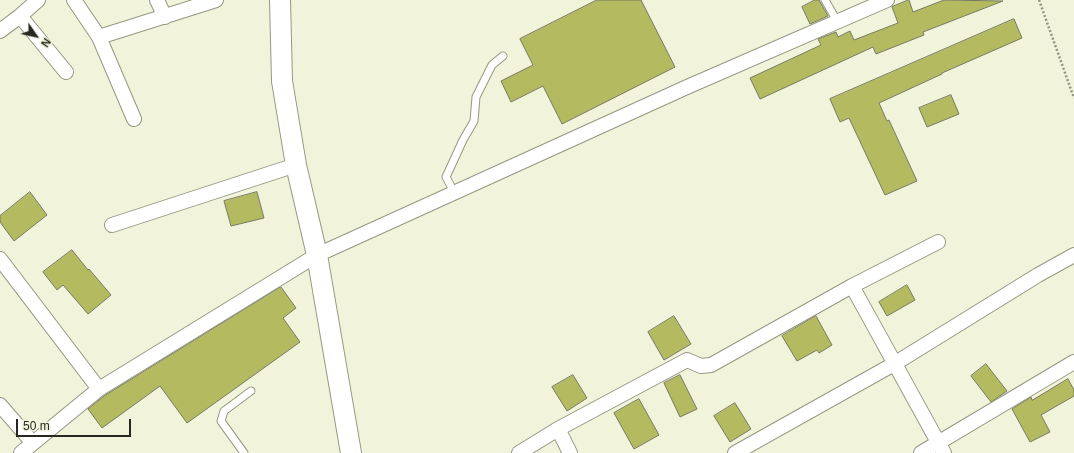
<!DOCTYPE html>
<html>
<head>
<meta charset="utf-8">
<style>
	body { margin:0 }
	#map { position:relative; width:1074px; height:453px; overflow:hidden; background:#f1f4db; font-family:Arial,sans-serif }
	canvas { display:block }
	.north { position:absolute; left:16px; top:16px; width:40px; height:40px; -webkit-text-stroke:3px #f1f4db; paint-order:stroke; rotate:124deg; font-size:11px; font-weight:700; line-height:16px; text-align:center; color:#26271e }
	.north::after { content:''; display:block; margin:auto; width:14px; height:18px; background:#26271e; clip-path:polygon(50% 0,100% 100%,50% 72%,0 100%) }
	.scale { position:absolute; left:16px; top:419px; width:115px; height:18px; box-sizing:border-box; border:2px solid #26271e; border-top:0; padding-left:5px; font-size:12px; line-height:14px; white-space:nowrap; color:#26271e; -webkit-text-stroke:3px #f1f4db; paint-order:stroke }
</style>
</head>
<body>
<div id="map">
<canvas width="1074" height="453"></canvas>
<div class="north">N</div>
<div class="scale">50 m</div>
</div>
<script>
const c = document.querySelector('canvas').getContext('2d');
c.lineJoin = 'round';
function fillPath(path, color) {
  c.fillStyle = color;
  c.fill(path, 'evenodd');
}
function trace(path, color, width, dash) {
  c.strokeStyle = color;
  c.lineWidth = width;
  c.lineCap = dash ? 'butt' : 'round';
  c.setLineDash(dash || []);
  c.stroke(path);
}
const building = new Path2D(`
	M597,0h44l34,67 -113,57 -19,-38 -32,16 -10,-21 32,-16 -13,-26z
	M815,0h4l9,16 -18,8 -8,-17z
	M909,0l4,12 31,-12 59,1 -80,31 1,3 -48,19 -3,-7 -113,52 -10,-21 71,-33 -3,-6 18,-7 2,5 12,-6 4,9 44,-17 -6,-16z
	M1014,19l8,19 -80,35v1l-63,29 8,18 2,-1 28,61 -32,14 -36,-77 -9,4 -10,-23z
	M951,95l8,19 -32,13 -8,-19z
	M30,192l17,23 -33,26 -14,-19v-6z
	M257,192l7,26 -33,8 -7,-25z
	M72,250l16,20 1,-1 22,26 -23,19 -25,-29 -6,5 -14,-18z
	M907,285l8,15 -28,16 -8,-14z
	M281,287l15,21 -13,10 17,24 -113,81 -27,-37 -58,42 -14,-19 16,-13z
	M674,316l17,28 -27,16 -16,-28z
	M816,316l16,29 -13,8 -2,-3 -20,11 -15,-25z
	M986,364l21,27 -16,11 -20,-26z
	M573,375l14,23 -20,13 -15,-24z
	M680,375l17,34 -17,8 -16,-34z
	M1068,379l6,11v6l-33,19 9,17 -20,10 -18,-33 19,-12 1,3z
	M639,399l20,36 -25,14 -20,-36z
	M735,403l16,26 -21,13 -16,-26z`);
const path = new Path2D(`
	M1039,0l35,98`);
const lane = new Path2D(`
	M825,0l12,21
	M454,192l-8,-15 17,-37 11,-19 2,-24 16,-32 11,-9
	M244,453l-23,-32 3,-10 27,-20`);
const street = new Path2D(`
	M74,0l25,37 35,82
	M157,0l8,17
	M20,16l46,56
	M0,31l20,-15 18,-16
	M99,37l117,-37
	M112,225l184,-60
	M0,259l99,130
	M852,286l92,167
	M0,405l33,38
	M558,429l129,-69 14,6 10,-1 141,-79 86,-44
	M21,453l78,-64 218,-134 370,-168 200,-87
	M519,453l39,-24 12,24
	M735,453l159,-89 144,-89 36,-20
	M921,453l153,-91`);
const secondary = new Path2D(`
	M280,0l2,81 14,84 21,90 34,198`);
fillPath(building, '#b4ba60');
trace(building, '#777a64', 1);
trace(lane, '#959781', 9);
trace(street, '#959781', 16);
trace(secondary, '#959781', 22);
trace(path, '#929483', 2.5, [2, 2]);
trace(lane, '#fff', 7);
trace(street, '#fff', 14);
trace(secondary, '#fff', 20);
</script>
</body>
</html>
